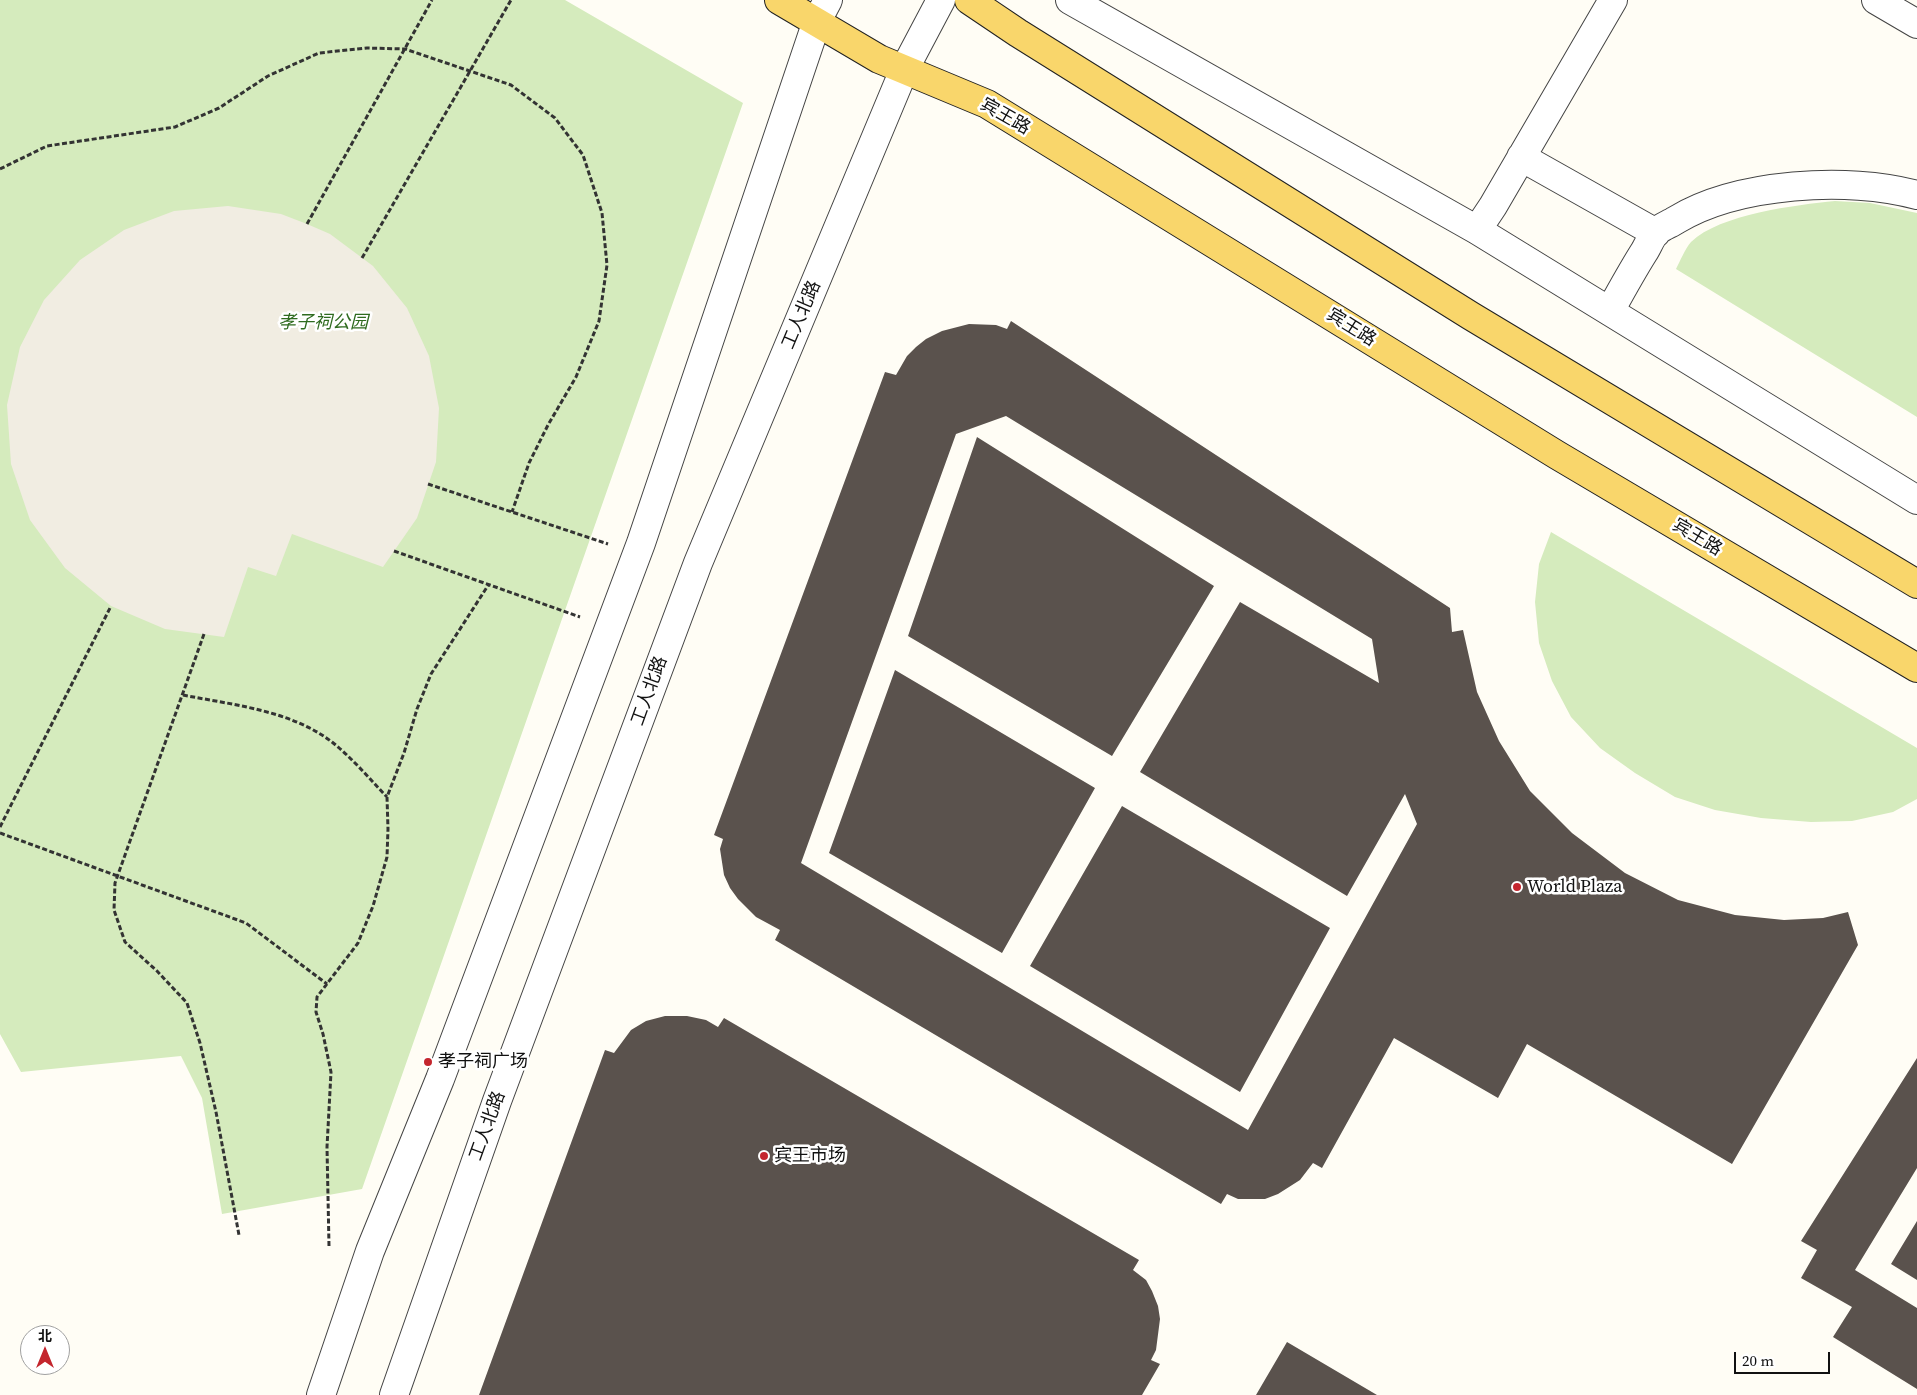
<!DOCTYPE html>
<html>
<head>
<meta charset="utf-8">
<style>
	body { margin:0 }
	#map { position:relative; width:1917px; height:1395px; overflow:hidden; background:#fffdf5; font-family:"Source Serif 4","Noto Sans SC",serif }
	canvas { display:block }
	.north { position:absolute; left:20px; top:1325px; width:50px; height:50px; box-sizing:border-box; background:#fff; border:1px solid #a0a0a0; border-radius:50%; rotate:0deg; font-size:14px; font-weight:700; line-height:20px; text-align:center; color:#111 }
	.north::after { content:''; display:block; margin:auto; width:18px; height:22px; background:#c4262e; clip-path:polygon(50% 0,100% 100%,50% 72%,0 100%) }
	.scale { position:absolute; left:1734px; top:1352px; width:96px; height:22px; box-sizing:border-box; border:2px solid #111; border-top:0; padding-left:6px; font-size:15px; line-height:18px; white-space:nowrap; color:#111; -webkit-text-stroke:4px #fff; paint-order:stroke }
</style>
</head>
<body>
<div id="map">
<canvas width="1917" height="1395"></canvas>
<div class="north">北</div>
<div class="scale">20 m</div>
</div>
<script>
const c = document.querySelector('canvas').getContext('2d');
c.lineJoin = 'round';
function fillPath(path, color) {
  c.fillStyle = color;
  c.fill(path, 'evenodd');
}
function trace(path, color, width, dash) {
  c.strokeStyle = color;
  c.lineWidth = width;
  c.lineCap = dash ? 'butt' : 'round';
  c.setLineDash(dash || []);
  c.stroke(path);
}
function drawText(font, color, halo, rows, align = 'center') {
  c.font = font + ' "Source Serif 4","Noto Sans SC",serif';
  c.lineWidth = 5;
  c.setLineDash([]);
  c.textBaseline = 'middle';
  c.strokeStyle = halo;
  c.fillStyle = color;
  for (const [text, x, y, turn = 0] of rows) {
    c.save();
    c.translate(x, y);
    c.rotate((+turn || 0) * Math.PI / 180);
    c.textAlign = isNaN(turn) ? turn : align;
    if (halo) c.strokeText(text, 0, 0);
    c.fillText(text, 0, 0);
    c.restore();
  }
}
const green = new Path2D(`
	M0,0h565l178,103 -381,1086 -140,25 -20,-116 -21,-42 -160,16 -21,-38z
	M1835,201l35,2 47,10v204l-241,-148c4,-8 9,-20 15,-27 29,-28 105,-37 144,-41z
	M1551,532l366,216v51l-24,13 -41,9 -41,1 -50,-4 -46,-8 -40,-13 -40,-24 -35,-25 -29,-31 -19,-36 -13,-38 -4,-41 4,-38z`);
const plaza = new Path2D(`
	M228,206l53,8 26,10 23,10 43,32 34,42 22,48 10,52 -3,54 -19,56 -34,49 -91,-33 -16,42 -28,-9 -24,70 -59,-8 -54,-23 -46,-38 -35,-48 -19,-56 -4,-59 13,-58 24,-47 36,-40 44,-30 50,-19z`);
const building = new Path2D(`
	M1011,321l439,287 2,24 11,-2 14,62 22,49 31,50 42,42 53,40 53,27 57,15 49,5 39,-2 25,-6 10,33 -126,219 -205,-120 -29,54 -104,-60 -72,130 -9,-5 -13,17 -22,14 -13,5h-27l-11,-5 -6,10 -446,-264 5,-10 -24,-13 -18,-18 -8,-11 -6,-13 -4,-26 3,-10 -9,-4 171,-463 11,3 11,-19 9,-9 10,-8 16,-8 27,-7 27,1 11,4zM1006,416l366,223 7,44 -139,-81 -100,170 207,124 58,-102 12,30 -169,306 -447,-267 155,-429z
	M977,437l237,149 -102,170 -204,-120z
	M895,670l200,118 -93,165 -173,-100z
	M1122,806l208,122 -90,164 -210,-126z
	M665,1016h22l19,4 12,7 6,-9 415,242 -6,10 13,10 6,11 6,15 2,13 -4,31 -5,10 9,4 -18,31h-663l126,-345 9,3 17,-23 15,-9z
	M1917,1058v110l-62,102 62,38v81l-84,-52 19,-30 -51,-29 16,-28 -16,-9z
	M1917,1221v59l-26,-16z
	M1287,1342l90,53h-121z`);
const path = new Path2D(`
	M0,169l47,-23 128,-19 44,-19 49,-32 51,-23 48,-5 38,1 106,36 44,33 28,37 19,58 5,52 -8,56 -23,56 -28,48 -19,38 -17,49
	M307,224l125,-224
	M362,258l149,-258
	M428,484l180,60
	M394,551l186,66
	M204,634l-89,249 -1,27 11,32 32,29 30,32 13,40 16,69 23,123
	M183,695c50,10 107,15 149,47 20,16 37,36 55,55
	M0,827l111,-221
	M0,833l246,90 81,61
	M329,1246l-2,-99 4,-75 -8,-38 -7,-22 1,-15 41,-54 15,-37 14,-49 1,-28 -1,-32 17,-44 13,-44 14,-35 58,-90`);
const minor = new Path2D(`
	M1070,0l407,230 440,270
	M1876,0l41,24
	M1521,157l135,76
	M1477,230l16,-24 120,-206
	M1610,311c11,-20 22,-40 34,-59 4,-6 7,-15 12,-20 5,-5 14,-8 20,-12 61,-37 172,-44 241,-25
	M321,1395l49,-144 70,-172 201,-536 176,-522 11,-21
	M394,1395l103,-294 201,-538 206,-493 37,-70`);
const major = new Path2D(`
	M779,0l100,59 108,45 570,351 360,213
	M969,0l49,33 453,283 446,268`);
const markers = [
	[1517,887,5,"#c4262e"],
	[428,1062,5,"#c4262e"],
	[764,1156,5,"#c4262e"]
];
const streetNames = [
	["宾王路",1005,117,30],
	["工人北路",802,315,-67],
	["宾王路",1351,328,32],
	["宾王路",1697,538,31],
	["工人北路",650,691,-70],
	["工人北路",488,1126,-70]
];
const parkNames = [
	["孝子祠公园",323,323]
];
const poiNames = [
	["World Plaza",1527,887],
	["孝子祠广场",438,1062],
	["宾王市场",774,1156]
];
fillPath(green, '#d5ebbd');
fillPath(plaza, '#f1ede2');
fillPath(building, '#5a524d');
trace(minor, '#444', 30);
trace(major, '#222', 30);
trace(path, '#333', 3, [5, 2.5]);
trace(minor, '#fff', 28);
trace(major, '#f9d66b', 28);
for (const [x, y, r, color] of markers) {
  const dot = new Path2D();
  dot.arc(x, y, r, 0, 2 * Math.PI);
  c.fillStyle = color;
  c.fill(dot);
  trace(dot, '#fff', 2);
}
drawText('18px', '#111', '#fff', streetNames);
drawText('italic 18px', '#2f6b1f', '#fff', parkNames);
drawText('18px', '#111', '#fff', poiNames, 'left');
</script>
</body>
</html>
